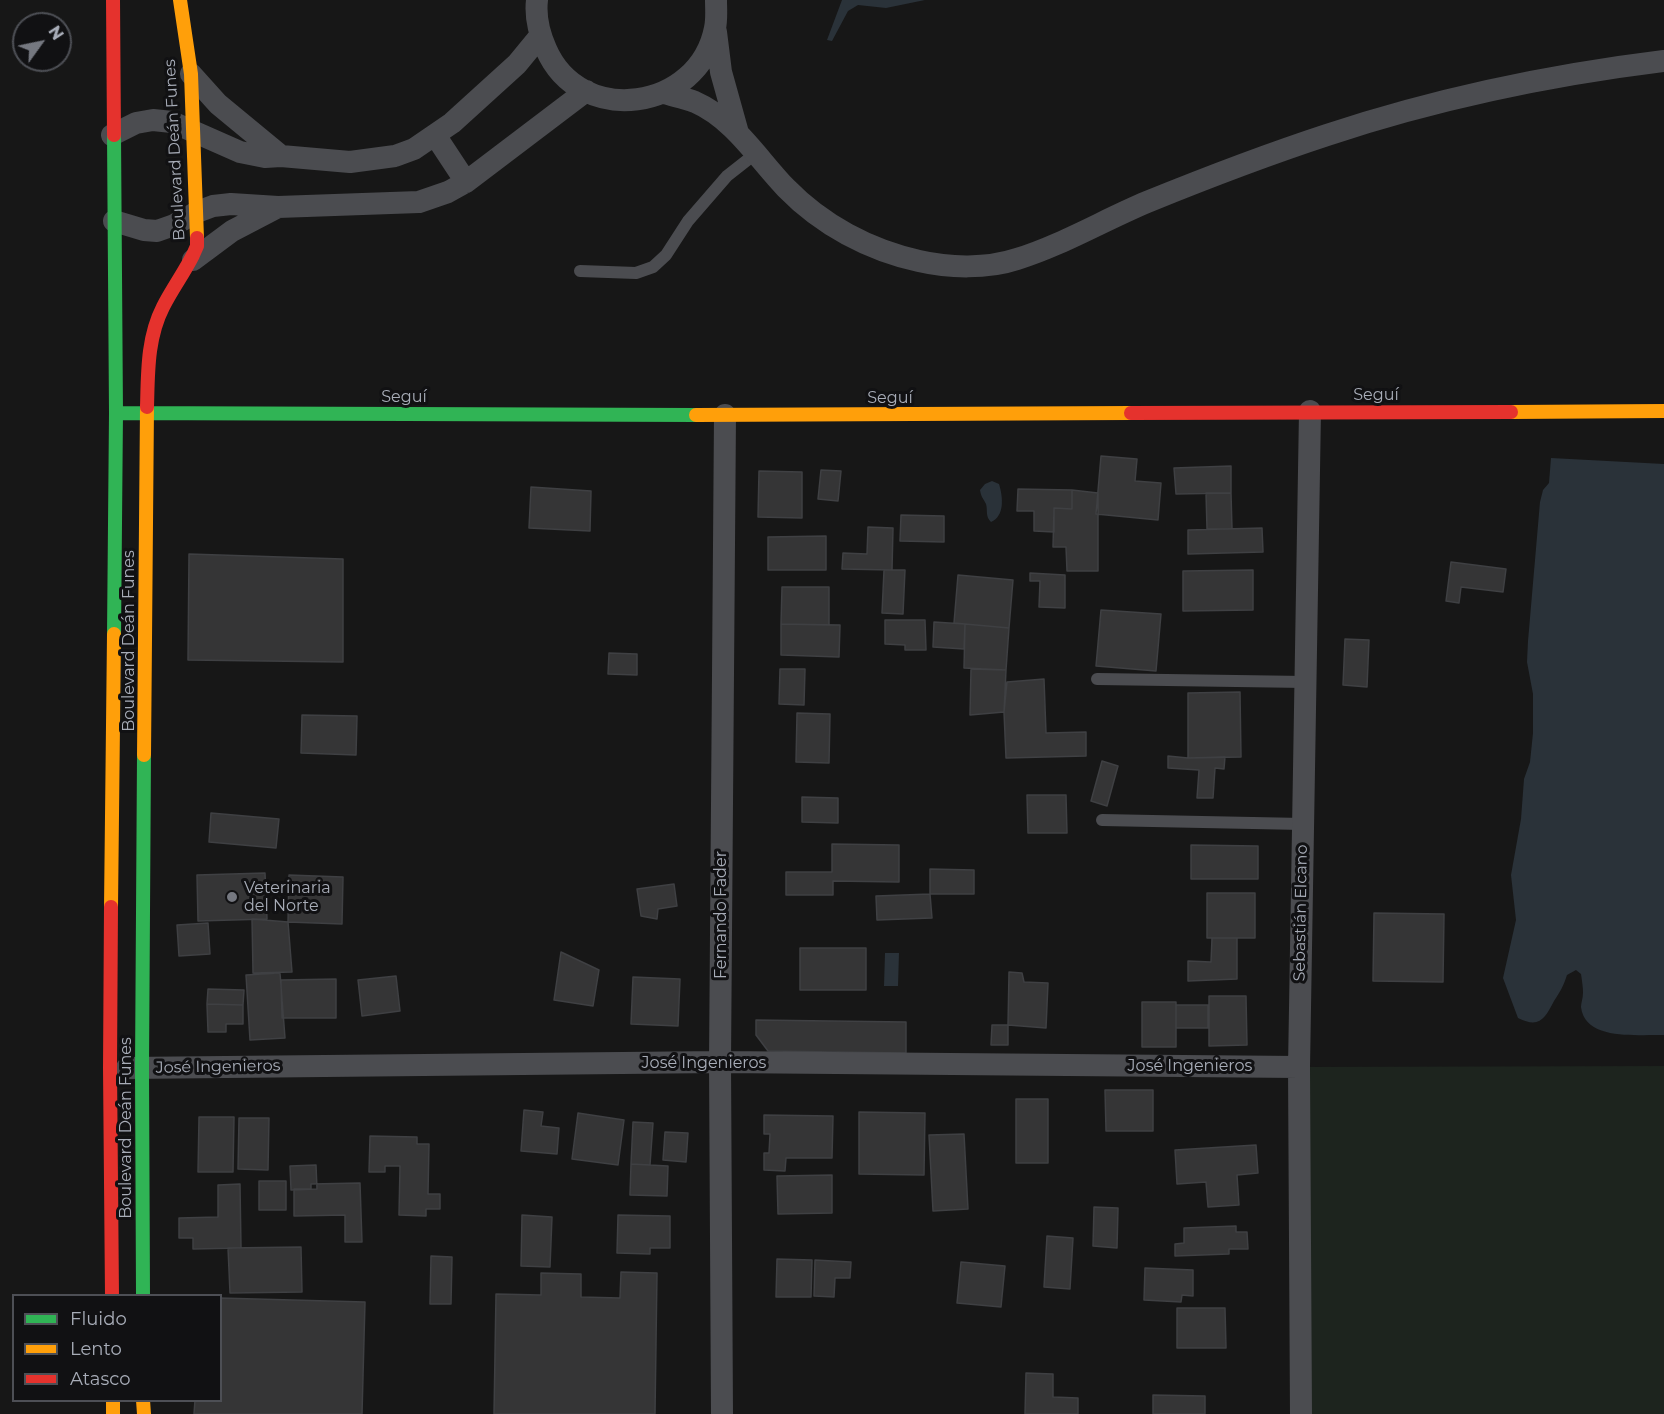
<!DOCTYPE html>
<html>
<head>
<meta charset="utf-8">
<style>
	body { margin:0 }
	#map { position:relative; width:1664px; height:1414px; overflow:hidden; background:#171717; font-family:Montserrat,sans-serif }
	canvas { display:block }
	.legend { position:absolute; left:12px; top:1294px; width:210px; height:108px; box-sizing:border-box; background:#111113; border:2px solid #4d4f55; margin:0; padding:8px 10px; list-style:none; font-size:18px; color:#a8adb8 }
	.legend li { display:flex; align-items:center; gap:12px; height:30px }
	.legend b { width:30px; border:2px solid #4d4f55 }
	.north { position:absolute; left:12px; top:12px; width:60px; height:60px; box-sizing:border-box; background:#111113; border:2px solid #4d4f55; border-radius:50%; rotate:57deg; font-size:16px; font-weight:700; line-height:24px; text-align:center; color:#a8adb8 }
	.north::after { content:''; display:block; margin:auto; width:21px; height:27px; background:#757880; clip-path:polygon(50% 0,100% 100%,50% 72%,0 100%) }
</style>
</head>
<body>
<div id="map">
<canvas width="1664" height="1414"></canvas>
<ul class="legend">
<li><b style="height:8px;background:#30b455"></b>Fluido</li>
<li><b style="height:8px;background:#ff9f0a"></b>Lento</li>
<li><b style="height:8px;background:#e5322d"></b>Atasco</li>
</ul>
<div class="north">N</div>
</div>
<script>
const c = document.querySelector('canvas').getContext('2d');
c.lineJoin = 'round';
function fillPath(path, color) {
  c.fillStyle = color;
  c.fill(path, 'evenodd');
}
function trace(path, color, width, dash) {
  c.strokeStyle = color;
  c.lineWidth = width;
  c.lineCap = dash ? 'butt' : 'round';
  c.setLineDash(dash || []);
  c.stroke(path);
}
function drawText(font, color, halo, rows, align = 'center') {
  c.font = font + ' Montserrat,sans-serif';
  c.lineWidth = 6;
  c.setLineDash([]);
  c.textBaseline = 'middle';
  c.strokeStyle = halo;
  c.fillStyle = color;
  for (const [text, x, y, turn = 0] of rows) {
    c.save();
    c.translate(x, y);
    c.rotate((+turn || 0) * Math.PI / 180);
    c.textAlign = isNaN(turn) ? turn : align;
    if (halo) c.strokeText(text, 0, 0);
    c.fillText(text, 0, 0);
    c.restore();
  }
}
const green = new Path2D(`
	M1664,1066v348h-363l-2,-347z`);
const water = new Path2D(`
	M842,0h83l-39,8 -28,-3 -10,6 -16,30 -5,-1z
	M1551,458l113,6v571c-24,-1 -79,7 -83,-28 0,-4 2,-9 2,-14 0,-6 -1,-12 -2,-19l-5,-4 -9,5c-3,10 -7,17 -13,26 -9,17 -14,28 -36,17l-15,-40 13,-58 -5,-45 10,-56 3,-40 6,-17 3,-29v-39l-6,-32 1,-21 12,-139 3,-12 6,-7z
	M992,481l7,3c4,13 6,32 -8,38 -6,-6 -3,-11 -5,-18 -3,-6 -5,-7 -6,-14l5,-6z
	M885,953h14l-1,33h-14z`);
const building = new Path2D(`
	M1101,456l36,3 -2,22 26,2 -3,37 -62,-6z
	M1231,466v27l-55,1 -2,-26z
	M821,470l20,1 -3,30 -20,-2z
	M759,471l43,1v46l-44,-1z
	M531,487l60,4 -1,40 -61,-3z
	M1018,489l54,1v19l-18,-1v24l-20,-1v-20h-17z
	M1072,490l26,3v78h-31l-1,-24h-13l1,-39 18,1z
	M1206,493h25l1,36h-25z
	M901,515l43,1v26l-44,-1z
	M868,527l25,1 -1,42 -50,-1 1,-16 24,1z
	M1262,528l1,24 -75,2v-24z
	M826,536v34h-58v-33z
	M189,554l154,5v103l-155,-2z
	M1451,562l55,7 -3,23 -42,-5 -2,16 -13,-2z
	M884,570h21l-2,44 -21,-1z
	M1253,570v40l-70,1v-40z
	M1030,573l35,2v33l-26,-1 1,-26h-10z
	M958,575l55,5 -4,48 -55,-5z
	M782,587h47v38l-48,-1z
	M1101,610l60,4 -5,57 -60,-5z
	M885,620h40l1,30h-21v-5l-20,-1z
	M934,622l31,2 -1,25 -31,-2z
	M781,624l59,1 -1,32 -58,-2z
	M965,624l44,4 -3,42 -42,-2z
	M1345,639l24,1 -2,47 -24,-2z
	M609,653l28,1v21l-29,-1z
	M780,669h25l-1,36 -25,-1z
	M971,669l35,1 -2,42 -34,3z
	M1044,679l2,54 40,-1v24l-80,2 -2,-46 3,-30z
	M1240,692l1,65 -53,1v-65z
	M797,713l33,1 -1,49 -33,-1z
	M302,715l55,1 -1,39 -55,-2z
	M1168,756l20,2 37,-1 -1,12 -9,-1 -2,30h-16l2,-28 -31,-2z
	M1102,761l16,5 -11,40 -16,-5z
	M1027,795h39l1,38h-39z
	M802,797l36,1v25l-36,-1z
	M211,813l68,6 -3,29 -67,-6z
	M832,844l67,1v37l-66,-1v14h-47v-23h46z
	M1191,845l67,1v33h-67z
	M930,869l44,1v24h-44z
	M265,873l2,46 -69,2 -1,-46z
	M289,875l54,2 -1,47 -54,-2z
	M674,884l3,22 -19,3 -1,10 -16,-3 -4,-27z
	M1207,893h48v45h-48z
	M930,894l2,24 -55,2 -1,-24z
	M1374,913l70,1 -1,68 -70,-1z
	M252,919l36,3 4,50 -39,1z
	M208,923l2,31 -31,2 -2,-31z
	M1212,938h25v41l-49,2v-20l23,1z
	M800,948h66v42h-66z
	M561,952l38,18 -6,36 -39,-6z
	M1009,972l13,1 2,9 24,1 -2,45 -38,-3z
	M280,973l5,65 -35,2 -4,-65z
	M396,976l4,35 -38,5 -4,-36z
	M633,977l47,2 -2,47 -47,-2z
	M336,979v39h-54l-1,-38z
	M208,989l36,1 -1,15 -36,-1z
	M1209,996h37l1,49 -38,1z
	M1142,1002h34v45h-34z
	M207,1004l36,1v19h-17v8h-18z
	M1176,1005h32v23h-32z
	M756,1020l150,2v31l-138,-2 -12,-16z
	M992,1025h16v20h-17z
	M1105,1090h48v41h-47z
	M1016,1099h32v64h-32z
	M524,1110l19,2 -2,14 18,2 -2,26 -36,-3z
	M859,1112l66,1 -1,62 -65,-1z
	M578,1113l46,7 -6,45 -46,-6z
	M764,1115l69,1 -1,42h-46l-1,13 -21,-1v-17h5l1,-19h-6z
	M199,1117h35l-1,55h-35z
	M239,1118h30l-1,52 -30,-1z
	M633,1122l20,1 -3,42 -19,-1z
	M665,1132l23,1 -2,29 -23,-2z
	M964,1134l4,75 -35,2 -4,-76z
	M370,1136l47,1v7h12l-1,50h12v15h-14v7l-27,-1 1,-49h-15v6h-16z
	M1256,1145l2,28 -21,2 2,30 -31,2 -2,-25 -29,2 -2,-34z
	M631,1164l37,2 -1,30 -37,-1z
	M316,1165l1,24 -26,1 -1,-24z
	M832,1175v38l-54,1 -1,-38z
	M259,1181h27v29h-27z
	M360,1183l2,59h-17v-27l-51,1v-27h17v-5z
	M240,1184l1,64 -48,1v-11h-14v-20l39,-1v-32z
	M1094,1207l24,1 -1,40 -24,-2z
	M522,1215l30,2 -2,50 -29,-1z
	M618,1215l52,1v32h-20v6l-33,-1z
	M1236,1226v6h11l1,17h-19v5l-54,2v-12l9,-1v-15z
	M1047,1236l26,2 -3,51 -26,-2z
	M301,1247l1,45 -72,1 -2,-45z
	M431,1256l21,1 -1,47h-21z
	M777,1259l35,1 -1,37h-35z
	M815,1260l36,2 -1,16h-15l-1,19 -20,-1z
	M961,1262l44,4 -4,41 -44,-4z
	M1145,1268l48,2v26l-11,-1 -1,7 -37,-2z
	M621,1272l36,1 -2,141h-161l2,-120 45,1v-22l40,1v23l39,1z
	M220,1298l145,4 -3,112h-168l1,-14h25z
	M1177,1308h48l1,40h-49z
	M1026,1373l27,1v23l25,1v16h-53z
	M1153,1395l52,1v18h-52z`);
const lane = new Path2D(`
	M580,271l56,2 17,-6 13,-12 22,-34 39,-45 28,-22
	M1097,679l209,3
	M1102,820l201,4`);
const street = new Path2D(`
	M537,0c-2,17 2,33 9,49 34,79 153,62 169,-21 2,-9 1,-19 1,-28
	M716,32l5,40 17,61
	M191,74l27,30 63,52
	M664,93c10,3 21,5 31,9 39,17 63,57 91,86 36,37 83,62 133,73 30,7 68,8 98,-2 45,-14 87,-39 130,-57 59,-24 119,-47 180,-67 109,-36 223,-60 337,-74
	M112,135l24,-12 17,-3 19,2 68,30 25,5 16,-1 69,6 45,-6 19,-7 38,-26 65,-59 23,-28
	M435,135l31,47
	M114,221l30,9 13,1 17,-6 23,-13 16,-6 18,-2 47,3 141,-5 29,-10 18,-10 120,-91
	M193,260l39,-29 46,-24
	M127,1068l593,-6 579,5
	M722,1414l-2,-352 5,-647
	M1301,1414l-2,-347 11,-656`);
const fast = new Path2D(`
	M116,413l580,2
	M114,634l2,-221 -2,-278
	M143,1296l-1,-228 2,-313`);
const slow = new Path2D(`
	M180,0l11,74 6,164
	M1511,412l153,-1
	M696,415l435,-2
	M144,755l3,-348
	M111,907l3,-273
	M113,1400v14
	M143,1400l1,14`);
const jam = new Path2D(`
	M113,0l1,135
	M147,407c1,-33 0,-69 16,-100 9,-18 21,-34 30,-52l4,-9v-8
	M1131,413l380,-1
	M111,907l-1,161 2,228`);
const markers = [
	[232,897,6,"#757880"]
];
const streetNames = [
	["Boulevard Deán Funes",175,150,-93],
	["Seguí",1376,395],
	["Seguí",404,397],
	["Seguí",890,398],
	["Boulevard Deán Funes",129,641,-90],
	["Sebastián Elcano",1301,913,-89],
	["Fernando Fader",721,915,-90],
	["José Ingenieros",704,1063],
	["José Ingenieros",1190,1066],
	["José Ingenieros",218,1067,-1],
	["Boulevard Deán Funes",126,1128,-90]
];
const poiNames = [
	["Veterinaria",244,888],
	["del Norte",244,906]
];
fillPath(green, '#1d241e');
fillPath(water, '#2a3239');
fillPath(building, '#353536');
trace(building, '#3f4043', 1.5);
trace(lane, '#4b4c50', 12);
trace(street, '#4b4c50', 22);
trace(fast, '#30b455', 14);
trace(slow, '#ff9f0a', 14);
trace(jam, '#e5322d', 14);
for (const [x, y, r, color] of markers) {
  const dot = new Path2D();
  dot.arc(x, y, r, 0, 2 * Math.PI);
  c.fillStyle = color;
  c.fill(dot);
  trace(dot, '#111113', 2);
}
drawText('16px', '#a8adb8', '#111113', streetNames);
drawText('16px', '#a8adb8', '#111113', poiNames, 'left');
</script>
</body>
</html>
